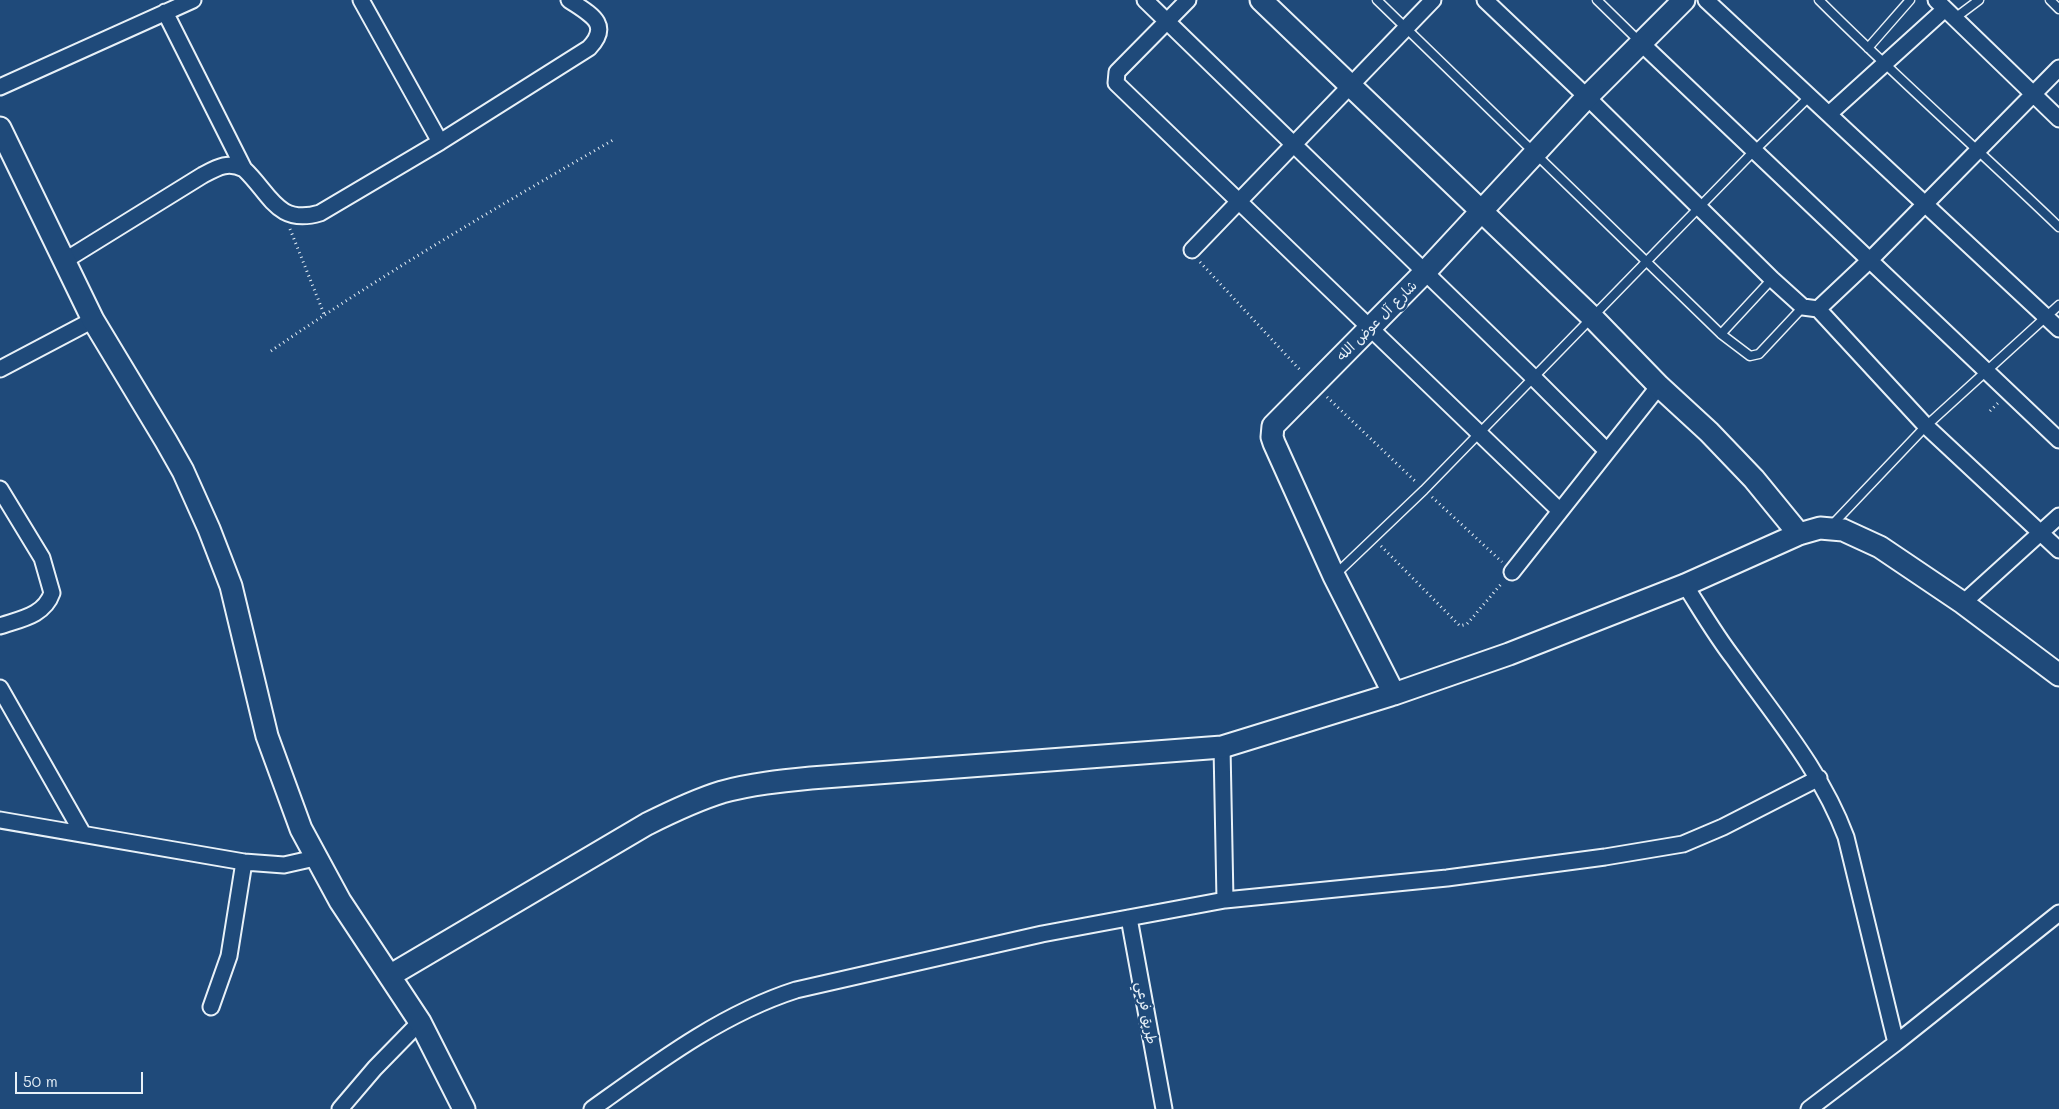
<!DOCTYPE html>
<html>
<head>
<meta charset="utf-8">
<style>
	body { margin:0 }
	#map { position:relative; width:2059px; height:1109px; overflow:hidden; background:#1f4a7a; font-family:Mali,sans-serif }
	canvas { display:block }
	.scale { position:absolute; left:15px; top:1072px; width:128px; height:22px; box-sizing:border-box; border:2px solid #e8f1f8; border-top:0; padding-left:6px; font-size:15px; line-height:18px; white-space:nowrap; color:#e8f1f8; -webkit-text-stroke:4px #1f4a7a; paint-order:stroke }
</style>
</head>
<body>
<div id="map">
<canvas width="2059" height="1109"></canvas>
<div class="scale">50 m</div>
</div>
<script>
const c = document.querySelector('canvas').getContext('2d');
c.lineJoin = 'round';
function trace(path, color, width, dash) {
  c.strokeStyle = color;
  c.lineWidth = width;
  c.lineCap = dash ? 'butt' : 'round';
  c.setLineDash(dash || []);
  c.stroke(path);
}
function drawText(font, color, halo, rows, align = 'center') {
  c.font = font + ' Mali,"Playpen Sans Arabic",sans-serif';
  c.lineWidth = 5;
  c.setLineDash([]);
  c.textBaseline = 'middle';
  c.strokeStyle = halo;
  c.fillStyle = color;
  for (const [text, x, y, turn = 0] of rows) {
    c.save();
    c.translate(x, y);
    c.rotate((+turn || 0) * Math.PI / 180);
    c.textAlign = isNaN(turn) ? turn : align;
    if (halo) c.strokeText(text, 0, 0);
    c.fillText(text, 0, 0);
    c.restore();
  }
}
const path = new Path2D(`
	M290,229l34,85
	M1200,262l101,109
	M271,351c110,-76 226,-144 342,-211
	M1327,397l89,85
	M1990,411l8,-8
	M1432,497l70,65
	M1381,546l79,80 7,-2 35,-41`);
const lane = new Path2D(`
	M1377,0l344,334 29,22 9,-2 44,-47
	M1597,0l43,42
	M1819,0c78,78 161,151 240,227
	M2050,0l9,9
	M1955,18l24,-18
	M1868,48l42,-48
	M1721,334l51,-55
	M1831,526l95,-100 133,-121
	M1336,574l88,-84 330,-339 56,-55`);
const street = new Path2D(`
	M361,0l79,142
	M1145,0l389,378 73,73
	M1188,0l-71,72 -1,11 444,428
	M1485,0l102,97 185,182 31,28 15,2 108,117 133,124
	M1706,0l353,329
	M1936,0l123,119
	M165,12l79,157
	M1642,44l417,396
	M0,87l193,-87
	M1829,114l116,-105
	M1192,250l241,-250
	M64,261l139,-86c15,-8 25,-14 41,-6 26,24 33,57 76,44l120,-71 149,-94c23,-24 1,-34 -20,-48
	M1818,309l53,-50 188,-191
	M0,369l93,-49
	M0,489l42,69 10,35c-8,23 -32,26 -52,33
	M1512,572l147,-186
	M1685,585c16,25 31,51 49,74 41,58 87,111 112,178l50,206 163,-130
	M1963,603l96,-87
	M0,688l83,146
	M1222,747l3,153
	M0,820l244,42 40,3 31,-7
	M1129,918l35,191
	M211,1007l18,-51 15,-94
	M340,1109l35,-41 45,-46
	M592,1109c63,-45 129,-95 204,-119l246,-56 183,-34 222,-22 158,-21 78,-13 40,-17 96,-49
	M1809,1109l87,-66`);
const secondary = new Path2D(`
	M1261,0l332,318 66,68 50,46 45,47 45,55
	M0,128l93,192 73,121 17,30 26,58 22,57 36,150 34,93 39,72 80,121 44,87
	M1394,694l-60,-118 -60,-133 -2,-6 1,-11 152,-154 162,-175 97,-97
	M391,975l256,-151c24,-12 49,-24 75,-32 29,-8 59,-11 89,-14l411,-31 172,-53 115,-40 176,-69 114,-51 21,-6 23,2 37,17 83,56 96,72`);
const streetNames = [
	["شارع آل عوض الله",1377,321,-45],
	["طريق فرعي",1146,1013,80]
];
trace(lane, '#e8f1f8', 11);
trace(street, '#e8f1f8', 19);
trace(secondary, '#e8f1f8', 25);
trace(path, '#e8f1f8', 3, [1, 4]);
trace(lane, '#1f4a7a', 8);
trace(street, '#1f4a7a', 15);
trace(secondary, '#1f4a7a', 21);
drawText('14px', '#e8f1f8', '#1f4a7a', streetNames);
</script>
</body>
</html>
